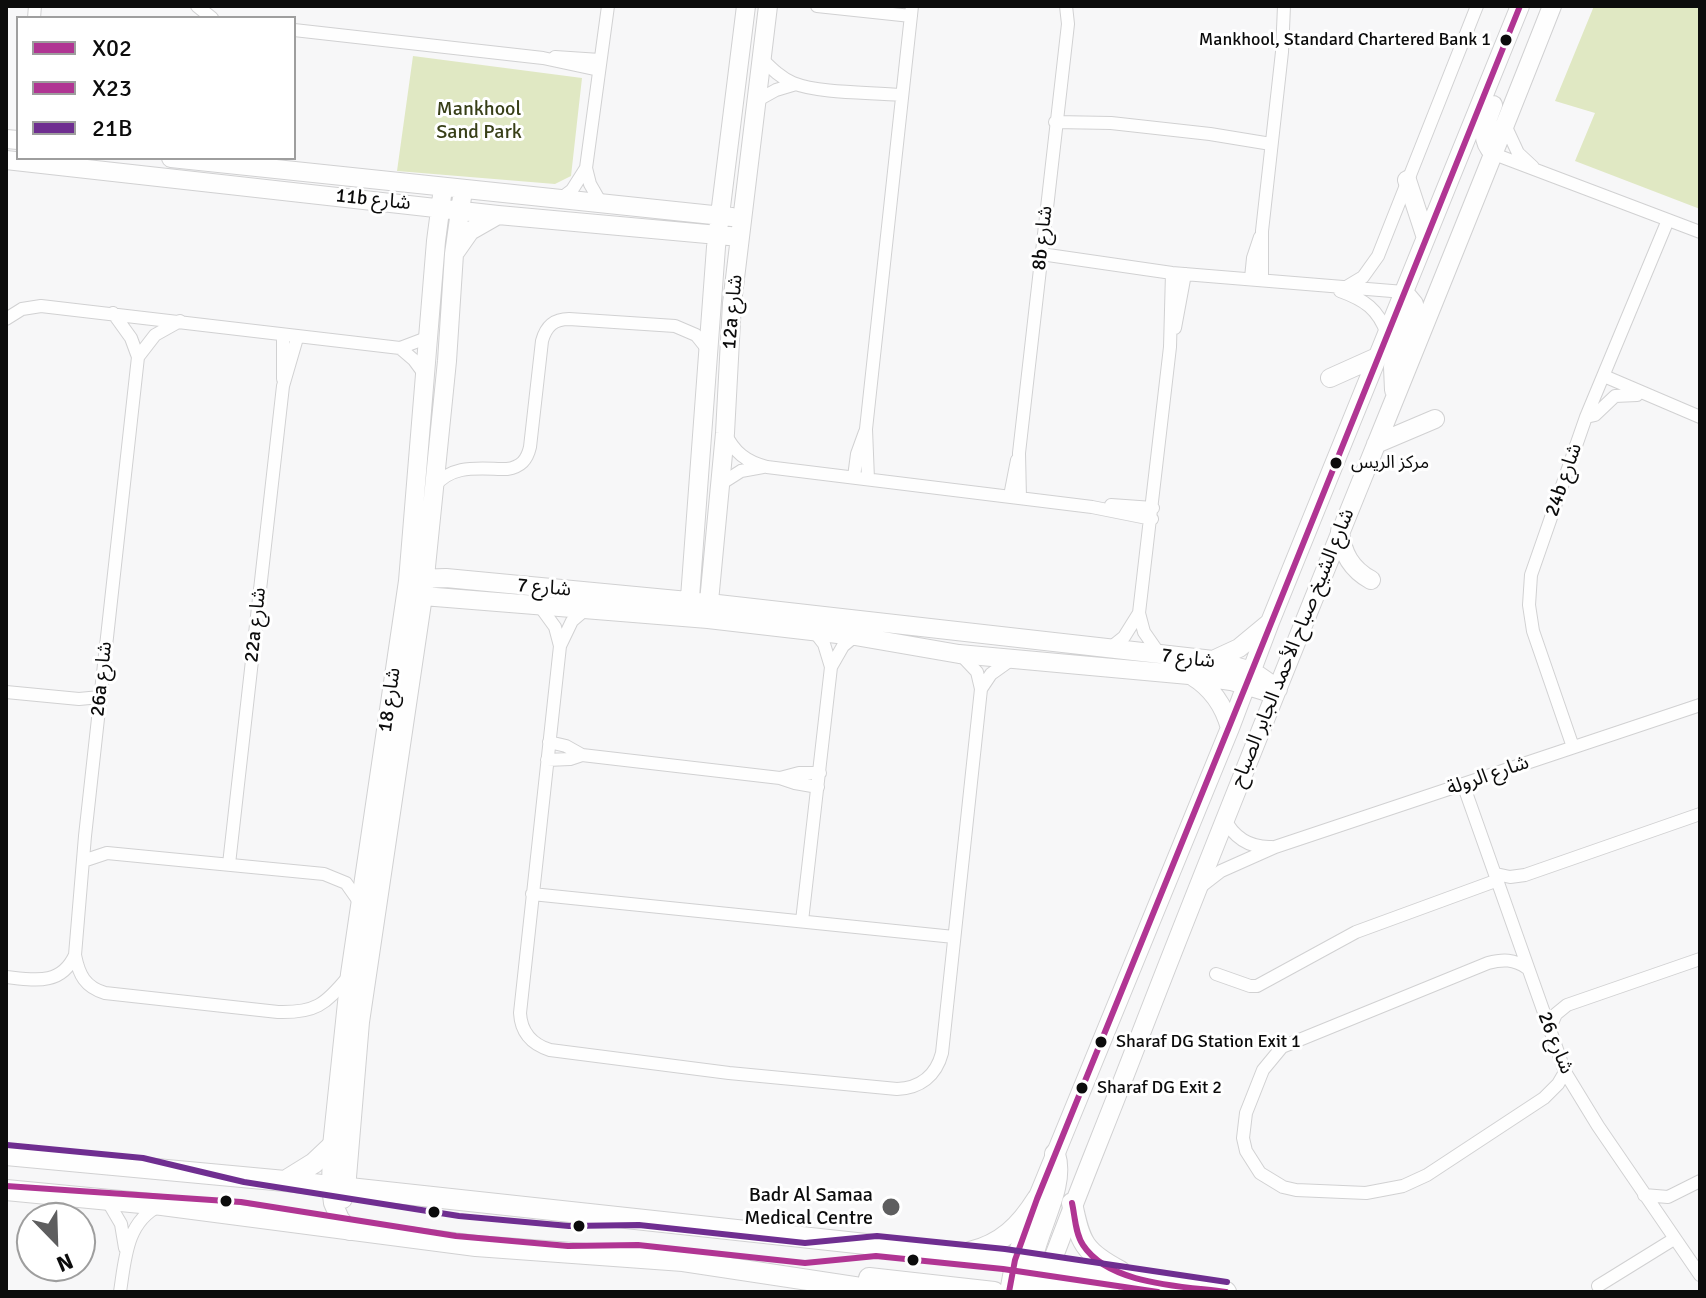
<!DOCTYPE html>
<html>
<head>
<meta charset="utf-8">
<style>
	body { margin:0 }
	#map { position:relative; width:1706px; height:1298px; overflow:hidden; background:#f7f7f8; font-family:Signika,sans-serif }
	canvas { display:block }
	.frame { position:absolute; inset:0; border:8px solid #0c0c0c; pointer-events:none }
	.legend { position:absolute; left:16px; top:16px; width:280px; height:144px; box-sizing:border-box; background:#fff; border:2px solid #9e9e9e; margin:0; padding:10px 14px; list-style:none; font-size:24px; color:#0c0c0c }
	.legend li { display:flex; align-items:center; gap:16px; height:40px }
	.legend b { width:40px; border:2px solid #9e9e9e }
	.north { position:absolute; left:16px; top:1202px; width:80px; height:80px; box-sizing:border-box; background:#fff; border:2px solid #9e9e9e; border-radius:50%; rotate:157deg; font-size:22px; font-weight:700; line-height:32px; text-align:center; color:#0c0c0c }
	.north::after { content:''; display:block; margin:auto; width:28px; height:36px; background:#5e5e5f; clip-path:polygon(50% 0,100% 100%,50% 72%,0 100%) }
</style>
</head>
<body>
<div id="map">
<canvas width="1706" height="1298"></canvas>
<div class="frame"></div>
<ul class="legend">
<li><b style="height:10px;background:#b03593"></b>X02</li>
<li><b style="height:10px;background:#b03593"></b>X23</li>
<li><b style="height:10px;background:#6f2e90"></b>21B</li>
</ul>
<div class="north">N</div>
</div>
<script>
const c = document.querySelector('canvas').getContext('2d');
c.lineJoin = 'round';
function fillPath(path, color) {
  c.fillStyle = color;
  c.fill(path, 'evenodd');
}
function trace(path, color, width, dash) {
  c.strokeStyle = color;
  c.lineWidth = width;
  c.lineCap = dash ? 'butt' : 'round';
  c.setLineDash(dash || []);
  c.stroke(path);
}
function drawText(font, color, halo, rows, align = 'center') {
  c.font = font + ' Signika,"Noto Sans Arabic",sans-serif';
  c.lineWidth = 6;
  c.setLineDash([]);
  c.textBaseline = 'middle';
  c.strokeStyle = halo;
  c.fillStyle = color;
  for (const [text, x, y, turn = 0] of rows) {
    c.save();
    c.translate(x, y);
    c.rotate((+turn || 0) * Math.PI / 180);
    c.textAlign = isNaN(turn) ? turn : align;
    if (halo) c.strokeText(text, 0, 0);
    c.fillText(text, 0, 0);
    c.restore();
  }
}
const green = new Path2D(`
	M1594,6h106v203l-125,-48 20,-48 -40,-12z
	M413,56l169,22 -11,98 -16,8 -158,-13z`);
const street = new Path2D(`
	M197,6l15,12
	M817,6l94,10
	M34,18l1,-12
	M294,30l249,28 56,12
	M555,57l45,3
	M763,60c9,9 18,18 30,23 28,11 78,9 108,12
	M758,100l18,-10 20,-6
	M1055,122l56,1 99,11 61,10
	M1505,125l13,28 15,14
	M1494,154l206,78
	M586,168l4,16 12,21
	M560,199l12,-9 14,-22 22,-162
	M1041,254l131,19 232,19
	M1251,278l2,-20 7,-21
	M1262,279v-48l20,-179 2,-46
	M1348,286l15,-9 15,-21 99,-250
	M1340,291c25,9 38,18 47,43
	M6,319l16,-10 19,-3 359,42 29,-11
	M1175,328l10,-54
	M400,348l14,12 11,15
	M138,357l17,-22 25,-14
	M1604,376l96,41
	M283,379v-44
	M1586,417l9,-2 20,-19 22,-1
	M725,433c9,19 21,29 42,34l325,40 60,12
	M854,477l3,-23 8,-22
	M868,479l-2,-50 46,-423
	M719,485l22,-14 22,-4
	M434,487c18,-24 47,-18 73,-18 14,-2 20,-9 23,-22l12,-106c4,-15 12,-22 27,-22l106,7 21,9 12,15
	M1010,496l7,-36
	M1020,498l-1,-45 49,-429 -2,-18
	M1111,505l42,3
	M539,605l16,22 5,19
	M586,609l-14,12 -12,25 -40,367c1,19 11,31 30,37l179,23 168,16c23,-1 39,-13 45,-36l39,-364 -4,-17 -16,-17
	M1109,649l15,-12 15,-24
	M1160,655l-16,-23 -5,-19 31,-266 2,-74
	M831,667l12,-21 12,-10
	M981,689l10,-15 21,-15
	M6,692l73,7 21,-2
	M549,742l17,4 16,9 198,23 15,5 23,4
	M1573,747l-40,-116 -4,-26 2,-30 55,-158 82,-197
	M547,760l23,-1 12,-4
	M780,778l19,-5h21
	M1463,784l102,288 33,54 102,149
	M1224,818c10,20 26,30 48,29
	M83,861l24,-8 217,21 22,9 14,20
	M229,864l54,-478 14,-48
	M1496,874l14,3 15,-2 175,-61
	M1199,888l22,-17 54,-24 425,-142
	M532,894l422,43
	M802,921l29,-254 -7,-23 -10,-13
	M75,955c4,20 10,32 30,38l173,19c37,1 47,-7 70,-35
	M1527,968c-13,-9 -24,-9 -39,-5l-206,84 -19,23 -17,43 -3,25 3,13 14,22 23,14 13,3 70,3 37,-7 24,-11 117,-77 14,-14 7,-12
	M1216,974l34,12h7l99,-54 142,-52
	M6,977c28,3 55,9 69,-22l10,-119 53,-479 -7,-19 -18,-25
	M1549,1030l7,-16 11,-9 133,-46
	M1644,1195l24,2 32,-16
	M107,1200l14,24 4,24
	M1598,1286l76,-47
	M120,1292c5,-32 6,-70 39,-86`);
const secondary = new Path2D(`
	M1493,105c-7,19 -15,33 1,49
	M6,139l12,1
	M171,158l561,59
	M6,160l492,55 242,22
	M1407,180l19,58
	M456,251l14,-20 28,-16
	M1330,378l49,-22
	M1394,390l-1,-23 22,-56 -1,-7 -10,-12
	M1376,444l59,-25
	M1340,531c2,22 11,38 31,49
	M413,579l33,-1 263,25 504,57 39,11 26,18
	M413,591l10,5 285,23 147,17 104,18 230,21 42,6 33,10 14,-2
	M689,611l27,-364 30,-241
	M708,612l17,-179 7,-130 36,-297
	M1213,660l26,-12 29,-24
	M1192,676c20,12 32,30 38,52
	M343,1199l3,-10 14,-167 63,-426 24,-235 7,-107 9,-64
	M350,1231l-10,-12 -7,-16 -2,-16 1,-41 18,-172 58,-393 28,-340 7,-53
	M1046,1278c29,-80 62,-158 92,-237 134,-347 278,-689 414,-1035
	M1009,1292l6,-32 22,-61 193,-471 40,-106 250,-616`);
const primary = new Path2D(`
	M6,1155l279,26 719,78 222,33
	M285,1181l29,-18 18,-17
	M6,1190l156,15 314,41 207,15 204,31
	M1072,1203c8,40 12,49 48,68
	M970,1252c32,-8 50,-26 67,-53
	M869,1278l125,14
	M1021,1292l24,-9 64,9
	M1031,1292c-9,-46 37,-98 24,-138`);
const bus1 = new Path2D(`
	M1072,1203c3,13 3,30 11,42 26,40 100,41 143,47
	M1009,1292l6,-32 22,-61c163,-397 322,-795 483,-1193`);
const bus2 = new Path2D(`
	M6,1186l235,16 215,34 112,10 70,-1 167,18 71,-7 127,13 155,23`);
const bus3 = new Path2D(`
	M7,1145l136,13 101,24 215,34 110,10 70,-1 166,18 72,-7 128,13 222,33`);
const markers = [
	[1506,40,7,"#0c0c0c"],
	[1336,463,7,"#0c0c0c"],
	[1101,1042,7,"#0c0c0c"],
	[1082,1088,7,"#0c0c0c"],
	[226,1201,7,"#0c0c0c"],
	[891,1207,10,"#5e5e5f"],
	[434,1212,7,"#0c0c0c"],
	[579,1226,7,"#0c0c0c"],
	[913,1260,7,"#0c0c0c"]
];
const busNames = [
	["Mankhool, Standard Chartered Bank 1",1491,40,"right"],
	["مركز الريس",1351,463],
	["Sharaf DG Station Exit 1",1116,1042],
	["Sharaf DG Exit 2",1097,1088]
];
const parkNames = [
	["Mankhool",479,110],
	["Sand Park",479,133]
];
const streetNames = [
	["11b شارع",373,200,6],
	["8b شارع",1043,238,-84],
	["12a شارع",733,312,-85],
	["24b شارع",1564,480,-71],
	["شارع 7",544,588,5],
	["22a شارع",256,625,-84],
	["شارع الشيخ صباح الأحمد الجابر الصباح",1293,648,-68],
	["شارع 7",1188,659,7],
	["26a شارع",102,679,-84],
	["شارع 18",390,700,-82],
	["شارع الرولة",1488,776,-19],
	["شارع 26",1555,1043,68]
];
const poiNames = [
	["Badr Al Samaa",873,1196],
	["Medical Centre",873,1219]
];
fillPath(green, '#e0e8c3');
trace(street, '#d1d1d2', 14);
trace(secondary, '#d1d1d2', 20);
trace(primary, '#d1d1d2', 22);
trace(street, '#fefefe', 12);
trace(secondary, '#fefefe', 18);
trace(primary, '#fefefe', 20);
trace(bus1, '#b03593', 6);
trace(bus2, '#b03593', 6);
trace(bus3, '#6f2e90', 6);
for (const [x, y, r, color] of markers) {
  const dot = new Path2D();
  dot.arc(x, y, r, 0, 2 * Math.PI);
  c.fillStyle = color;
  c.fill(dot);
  trace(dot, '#fff', 3);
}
drawText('18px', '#0c0c0c', '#fff', busNames, 'left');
drawText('20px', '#383f18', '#fff', parkNames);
drawText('20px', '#0c0c0c', '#fff', streetNames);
drawText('20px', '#0c0c0c', '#fff', poiNames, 'right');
</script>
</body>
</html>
